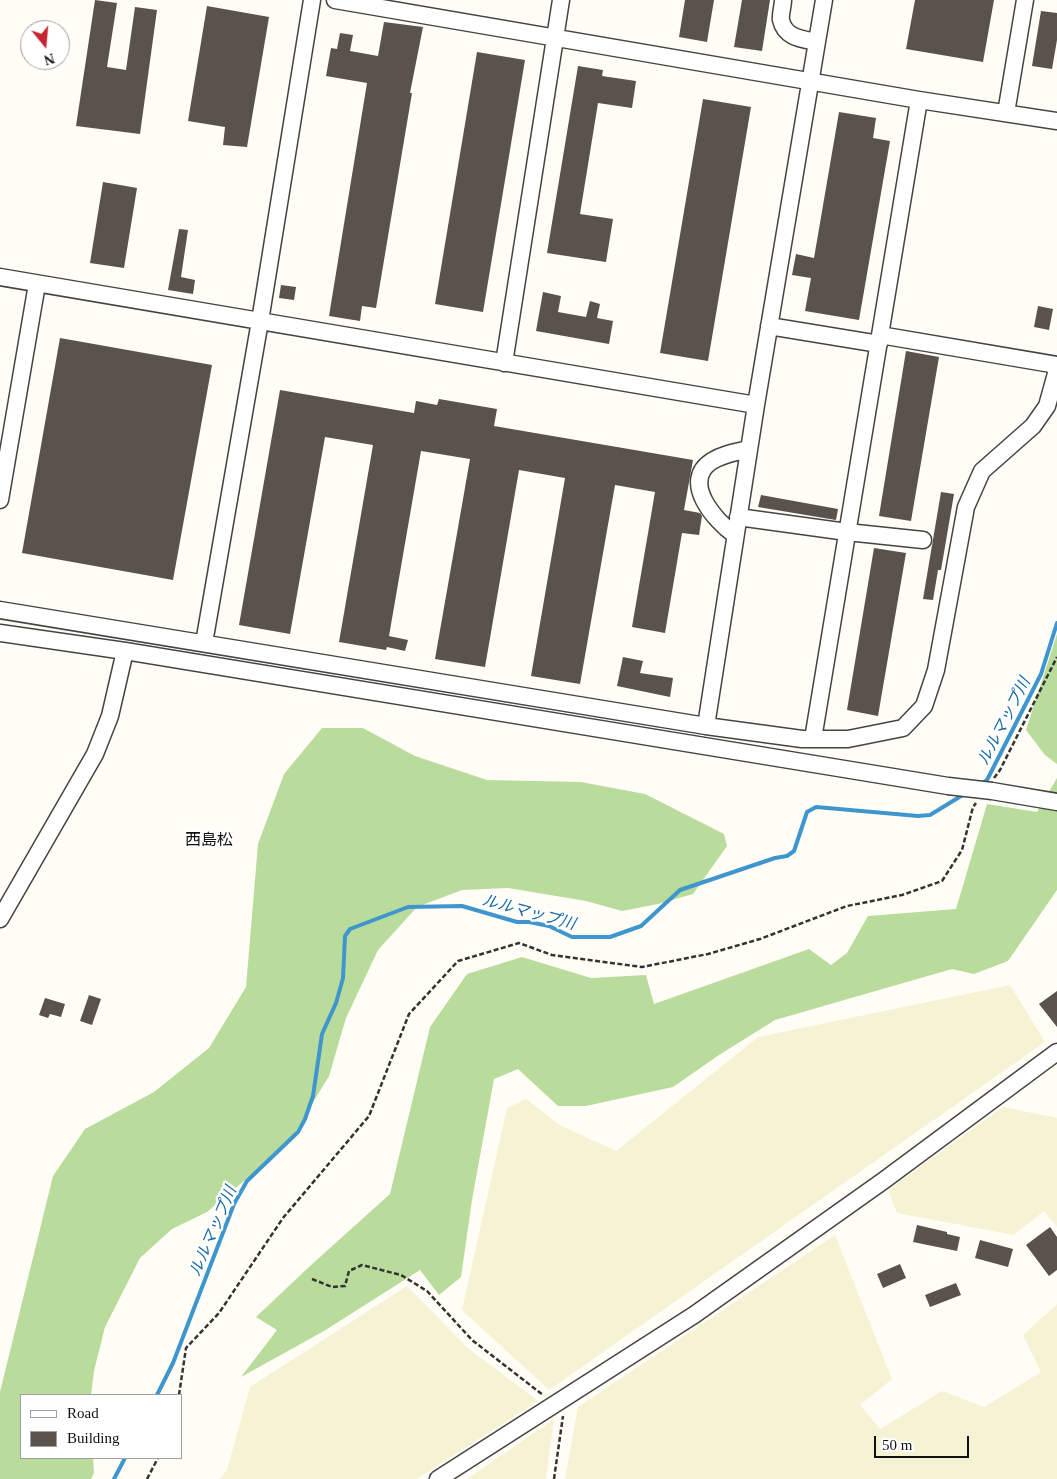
<!DOCTYPE html>
<html>
<head>
<meta charset="utf-8">
<style>
	body { margin:0 }
	#map { position:relative; width:1057px; height:1479px; overflow:hidden; background:#fffdf5; font-family:Georgia,serif }
	canvas { display:block }
	.legend { position:absolute; left:20px; top:1394px; width:162px; height:65px; box-sizing:border-box; background:#fff; border:1px solid #a0a0a0; margin:0; padding:6px 9px; list-style:none; font-size:15px; color:#111 }
	.legend li { display:flex; align-items:center; gap:10px; height:25px }
	.legend b { width:25px; border:1px solid #a0a0a0 }
	.north { position:absolute; left:20px; top:20px; width:50px; height:50px; box-sizing:border-box; background:#fff; border:1px solid #a0a0a0; border-radius:50%; rotate:163deg; font-size:14px; font-weight:700; line-height:20px; text-align:center; color:#111 }
	.north::after { content:''; display:block; margin:auto; width:18px; height:22px; background:#c4262e; clip-path:polygon(50% 0,100% 100%,50% 72%,0 100%) }
	.scale { position:absolute; left:874px; top:1436px; width:95px; height:22px; box-sizing:border-box; border:2px solid #111; border-top:0; padding-left:6px; font-size:15px; line-height:18px; white-space:nowrap; color:#111; -webkit-text-stroke:4px #fff; paint-order:stroke }
</style>
</head>
<body>
<div id="map">
<canvas width="1057" height="1479"></canvas>
<ul class="legend">
<li><b style="height:6px;background:#fff"></b>Road</li>
<li><b style="height:14px;background:#5a524d"></b>Building</li>
</ul>
<div class="north">N</div>
<div class="scale">50 m</div>
</div>
<script>
const c = document.querySelector('canvas').getContext('2d');
c.lineJoin = 'round';
function fillPath(path, color) {
  c.fillStyle = color;
  c.fill(path, 'evenodd');
}
function trace(path, color, width, dash) {
  c.strokeStyle = color;
  c.lineWidth = width;
  c.lineCap = dash ? 'butt' : 'round';
  c.setLineDash(dash || []);
  c.stroke(path);
}
function drawText(font, color, halo, rows, align = 'center') {
  c.font = font + ' Georgia,"Noto Sans JP",serif';
  c.lineWidth = 5;
  c.setLineDash([]);
  c.textBaseline = 'middle';
  c.strokeStyle = halo;
  c.fillStyle = color;
  for (const [text, x, y, turn = 0] of rows) {
    c.save();
    c.translate(x, y);
    c.rotate((+turn || 0) * Math.PI / 180);
    c.textAlign = isNaN(turn) ? turn : align;
    if (halo) c.strokeText(text, 0, 0);
    c.fillText(text, 0, 0);
    c.restore();
  }
}
const farmland = new Path2D(`
	M1010,985l35,57 -496,348 -87,-80 45,-202 19,-9 34,26 56,26 142,-114z
	M1003,1107l54,11v109l-13,-16 -30,24 -117,-22 -9,-23z
	M835,1235l57,144 -32,26 20,24 62,-38 42,16 57,-35 -18,-37 34,-31v175h-492l13,-72z
	M407,1286l62,63 69,52 -121,78h-197l7,-9 23,-83z
	M554,1419l-8,60h-79z`);
const forest = new Path2D(`
	M1057,634v130l-12,-9 -19,-25z
	M322,728h41l52,28 72,24 94,2 64,12 79,40 3,12 -34,48 -35,10 -36,7 -36,-10 -78,-13 -46,2 -45,17 -39,43 -32,68 -17,58 -41,68 -81,68 -35,17 -32,29 -35,69 -11,44 -3,24h-70v63h72l1,15 -3,6h-91v-87l53,-216 32,-47 69,-37 55,-44 37,-61 12,-143 26,-70z
	M1057,778v112l-49,71 -34,13 -22,-5 -177,51 -56,35 -46,32 -87,19h-28l-40,-37 -24,10 -22,121 -11,77 -22,18 -19,-25 -96,61 -83,46 36,-47 -21,-13 54,-51 80,-72 40,-167 37,-53 55,-17 69,21 55,-3 8,29 155,-55 22,16 16,-12 21,-37 88,-7 31,-105 50,8z`);
const stream = new Path2D(`
	M981,784l6,-4 54,-106 16,-51
	M157,1395l16,-32 61,-159 13,-23 51,-49 7,-13 8,-23 9,-62 14,-31 7,-25 2,-42 5,-7 58,-22 54,-1 55,16h12l20,4 23,11h38l31,-11 39,-36 95,-32 12,-2 7,-5 13,-39 9,-5 102,9 12,-1 36,-22
	M114,1479l11,-21`);
const building = new Path2D(`
	M95,0l22,3 -10,64 19,3 9,-63 22,3 -17,124 -64,-8z
	M685,0h29l-7,42 -28,-5z
	M742,0h28l-8,51 -28,-4z
	M915,0h79l-11,62 -77,-13z
	M207,6l62,11 -22,130 -24,-2 2,-18 -37,-6z
	M1041,11l16,2v27l-5,29 -20,-3z
	M384,22l39,5 -13,66h2l-36,215 -14,-2 -2,15 -31,-5 38,-233 -41,-7 5,-28 6,1 3,-16 13,2 -3,16 28,5z
	M477,52l48,8 -42,252 -48,-8z
	M578,66l25,4 -1,6 34,5 -4,27 -34,-5 -18,111 33,5 -7,43 -59,-9z
	M703,99l48,8 -43,254 -48,-8z
	M839,112l37,6 -3,20 17,3 -31,179 -54,-9 6,-33 -19,-3 4,-21 18,4z
	M103,182l34,6 -13,80 -34,-5z
	M179,229l9,1 -7,47 14,3 -2,14 -25,-4z
	M281,285l15,2 -2,13 -15,-2z
	M543,292l18,4 -3,16 28,5 4,-16 10,3 -3,14 16,3 -4,23 -73,-13z
	M1038,306l15,3 -4,21 -15,-3z
	M60,338l152,27 -39,215 -151,-27z
	M906,351l33,6 -28,164 -32,-5z
	M280,390l134,23 2,-12 21,4 2,-6 58,10 -3,17 199,34 -9,50 16,3 2,3 -3,19 -17,-2 -17,100 -33,-6 23,-135 -40,-7 -35,199 -49,-8 34,-198 -46,-8 -34,197 -50,-8 35,-200 -49,-8 -32,185 19,4 -3,11 -18,-4 -1,3 -47,-8 34,-197 -48,-8 -35,197 -51,-9z
	M941,492l13,2 -13,76h-3l-5,30 -10,-1z
	M761,495l77,14 -2,11 -78,-13z
	M874,548l32,5 -28,163 -31,-6z
	M623,657l20,4 -3,12 33,5 -3,19 -53,-11z
	M1057,991v36l-18,-23z
	M89,995l12,4 -9,26 -12,-4z
	M45,998l20,6 -4,13 -11,-3 -2,4 -9,-3z
	M917,1225l30,7v2l13,3 -3,14 -44,-9z
	M1050,1227l7,10v33l-8,6 -23,-31z
	M980,1240l33,9 -5,18 -33,-9z
	M900,1264l6,14 -23,10 -6,-14z
	M956,1283l5,12 -31,12 -5,-12z`);
const path = new Path2D(`
	M994,778l6,-8 57,-113
	M312,1279l20,8 13,-1 4,-15 13,-6 39,10 26,16 45,49 71,55
	M179,1395l7,-47 33,-35 64,-95 86,-102 40,-102 49,-53 61,-18 33,12 90,12 66,-13 52,-15 87,-33 55,-11 40,-14 20,-31 11,-43 3,-4
	M147,1479l11,-21
	M554,1479l9,-63`);
const minor = new Path2D(`
	M335,0l584,100 138,21
	M783,0c0,6 -3,15 -2,20 4,18 21,19 36,22
	M1006,113l19,-113
	M0,277l756,128
	M769,326l110,18
	M880,335l177,30
	M504,363l57,-363
	M0,500l37,-216
	M738,517l109,15 76,8
	M735,535c-20,-14 -55,-54 -23,-74 11,-7 24,-9 37,-12
	M0,610l706,116 96,13h46l55,-11 21,-22 12,-36 30,-163 16,-36 51,-45 14,-20 10,-36
	M0,633l125,18 823,135
	M204,643l56,-322 52,-321
	M706,726l50,-321 68,-405
	M813,739l106,-639
	M992,791l65,11
	M0,919l95,-165 15,-38 15,-65
	M438,1479l256,-164 189,-134 174,-129`);
const minorBridge = new Path2D(`
	M948,786l44,5`);
const waterNames = [
	["ルルマップ川",1003,721,-63],
	["ルルマップ川",529,911,15],
	["ルルマップ川",212,1231,-67]
];
const neighbourhoodNames = [
	["西島松",209,839]
];
fillPath(farmland, '#f6f3d4');
fillPath(forest, '#b9dc9c');
trace(stream, '#3f96cf', 4);
fillPath(building, '#5a524d');
trace(minor, '#444', 19);
trace(path, '#333', 2.5, [5, 2.5]);
trace(minor, '#fff', 16);
trace(minorBridge, '#444', 19, []);
trace(minorBridge, '#fff', 16);
drawText('italic 16px', '#1768a6', '#fff', waterNames);
drawText('16px', '#111', '#fff', neighbourhoodNames);
</script>
</body>
</html>
